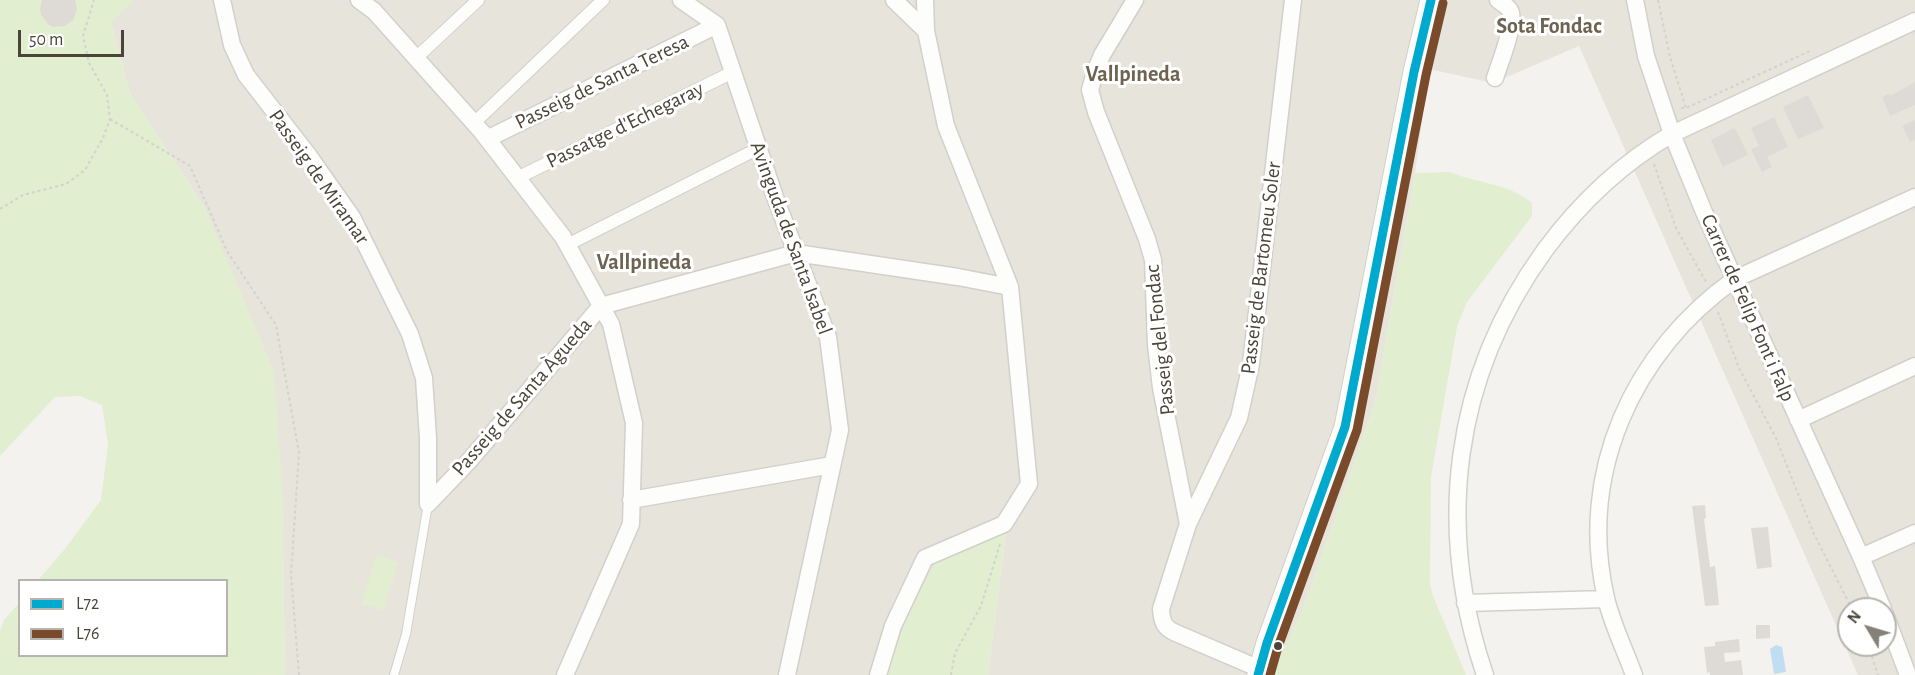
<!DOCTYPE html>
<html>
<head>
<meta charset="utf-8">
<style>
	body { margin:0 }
	#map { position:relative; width:1915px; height:675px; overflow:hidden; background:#f4f2ee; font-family:"Alegreya Sans",sans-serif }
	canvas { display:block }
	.legend { position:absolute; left:18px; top:579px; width:210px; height:78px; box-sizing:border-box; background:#fff; border:2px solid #b7b4b0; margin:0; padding:8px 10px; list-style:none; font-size:18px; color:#4b4439 }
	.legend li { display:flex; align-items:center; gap:12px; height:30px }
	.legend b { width:30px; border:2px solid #b7b4b0 }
	.north { position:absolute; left:1837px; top:597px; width:60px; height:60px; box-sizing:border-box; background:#fff; border:2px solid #b7b4b0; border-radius:50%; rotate:308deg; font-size:16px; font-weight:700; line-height:24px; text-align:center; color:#4b4439 }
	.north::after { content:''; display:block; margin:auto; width:21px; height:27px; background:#868178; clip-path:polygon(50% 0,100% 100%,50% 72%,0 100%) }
	.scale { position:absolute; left:18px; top:30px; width:106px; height:27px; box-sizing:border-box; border:3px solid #4b4439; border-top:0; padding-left:8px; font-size:18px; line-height:21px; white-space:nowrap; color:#4b4439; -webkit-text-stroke:4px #fff; paint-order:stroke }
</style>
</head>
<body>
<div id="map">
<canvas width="1915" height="675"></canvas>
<ul class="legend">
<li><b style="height:8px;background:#00a9ce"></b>L72</li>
<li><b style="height:8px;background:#7a4b2a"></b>L76</li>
</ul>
<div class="north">N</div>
<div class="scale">50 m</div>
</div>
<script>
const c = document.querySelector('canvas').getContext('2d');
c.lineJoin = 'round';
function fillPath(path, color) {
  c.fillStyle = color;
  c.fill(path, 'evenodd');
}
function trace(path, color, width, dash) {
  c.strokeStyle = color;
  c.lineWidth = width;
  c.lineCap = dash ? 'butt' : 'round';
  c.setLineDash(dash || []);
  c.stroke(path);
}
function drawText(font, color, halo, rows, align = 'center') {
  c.font = font + ' "Alegreya Sans",sans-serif';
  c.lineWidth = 6;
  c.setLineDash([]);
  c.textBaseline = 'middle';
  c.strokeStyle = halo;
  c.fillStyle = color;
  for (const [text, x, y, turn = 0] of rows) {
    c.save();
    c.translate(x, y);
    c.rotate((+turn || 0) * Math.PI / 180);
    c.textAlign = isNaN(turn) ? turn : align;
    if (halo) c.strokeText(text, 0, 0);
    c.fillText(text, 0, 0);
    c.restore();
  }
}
const residential = new Path2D(`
	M133,0h1782v675h-57l-279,-629 -86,37 -64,-14 -14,104 -40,230 -73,209 -30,63h-284l18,-143 -120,143h-601l-3,-188 -76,-277 -77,-119 -18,-69zM1849,609h36v36h-36z`);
const green = new Path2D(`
	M0,0h133l-22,23 18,68 77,119 68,161 8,116 3,188h-285v-44l4,-11 15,-17 1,53h206v-76h-188l26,-30 37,-50 7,-56 -6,-39 -22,-9 -25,1 -55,59z
	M1450,172c28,12 59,11 82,31v13l-65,86 -10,25 -26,150 -1,106 3,13 33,79h-194l30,-63 73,-209 40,-230z
	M1006,531l-18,144h-102l13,-48 36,-63z
	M376,555l22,7 -14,48 -23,-6z`);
const water = new Path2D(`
	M1776,645l6,2 4,25 -12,2 -4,-25z`);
const building = new Path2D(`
	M42,0h33l2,8 -3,11 -9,7 -12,1 -5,-3 -7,-9 -1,-6z
	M1915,82v23l-25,11 -8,-19 7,-3 3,1z
	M1808,95l16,33 -26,11 -15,-32z
	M1774,117l14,30 -21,10 5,10 -10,5 -11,-23 8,-3 -8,-18z
	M1915,120v20l-5,2 -8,-16z
	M1734,128l3,4 11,23 -25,12 -12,-27z
	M1705,505l1,13 -2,1 6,48 5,-1 4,39 -14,1 -13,-100z
	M1768,527l4,40 -15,2 -6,-41z
	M1756,625h14v13l-14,1z
	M1739,639l1,13 -16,1 1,9 16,-2 2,15h-33v-3l-3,1 -3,-26 11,-1v-4z`);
const path = new Path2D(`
	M1658,0l12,57 16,51
	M1681,108h5l124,-57
	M110,119l80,47 37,85 49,74 23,128 -8,122 8,100
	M1654,164l22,64 30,54
	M0,209l23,-14 43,-11 19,-14 18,-32 7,-19 -3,-24 -18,-32 -6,-27 11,-36
	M1718,312l21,56 37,70 38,96 38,75
	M1868,645l10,30
	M951,675l4,-22 26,-47 19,-62`);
const service = new Path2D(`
	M394,675l12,-41 22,-130`);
const pedestrian = new Path2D(`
	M416,58l62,-58
	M474,123l129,-123
	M517,178l216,-106
	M567,245l192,-97`);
const minor = new Path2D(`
	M222,0l10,45 14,30 63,81 43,61 58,117 14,44 4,60v66
	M359,0l15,11 108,121 81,105 48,87 23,99 -3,101 -66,151
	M681,0l36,25 58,172 53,140 12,93 -53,245
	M894,0l32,31
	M1135,0l-33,55 -7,17 -5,18 6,22 51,127 6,21 3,85 5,43 27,136 -27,85c1,13 3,19 15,24l84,36
	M1635,0l11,56 26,78 32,78 157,345 22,52
	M1495,78c5,-16 19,-49 16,-65 -1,-5 -9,-10 -13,-13
	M487,139l230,-114
	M1798,420l117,-54
	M631,500l201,-35
	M428,504l41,-43 132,-155 195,-53 162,24 52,10
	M1188,524l51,-106 12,-54 42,-364
	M1861,557l54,-24
	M1465,603l141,-4
	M1885,614l23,61
	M878,675l15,-49 32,-68 79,-34 25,-40 -19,-197 -64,-161 -20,-95 -1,-31
	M1485,675c-50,-148 -33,-297 60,-425 34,-46 77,-87 127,-116l243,-113
	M1634,675c-9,-25 -22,-51 -28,-77 -29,-125 27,-247 129,-319l180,-82`);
const tertiary = new Path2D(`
	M1258,675l9,-32 78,-216 69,-355 17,-72`);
const bus1 = new Path2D(`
	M1258,675l9,-32 78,-216 69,-355 17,-72`);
const bus2 = new Path2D(`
	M1270,675l8,-28 79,-217 69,-355 17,-72`);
const markers = [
	[1278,646,5,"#4b4439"]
];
const streetNames = [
	["Passeig de Santa Teresa",602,82,-26],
	["Passatge d'Echegaray",625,125,-26],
	["Passeig de Miramar",319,177,55],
	["Avinguda de Santa Isabel",791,238,70],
	["Passeig de Bartomeu Soler",1261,268,-83],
	["Carrer de Felip Font i Falp",1748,308,66],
	["Passeig del Fondac",1160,340,-96],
	["Passeig de Santa Àgueda",522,397,-49]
];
const neighbourhoodNames = [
	["Sota Fondac",1549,26],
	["Vallpineda",1133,74],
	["Vallpineda",644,262]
];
fillPath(residential, '#e7e4dc');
fillPath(green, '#e1eecf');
fillPath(water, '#c0ddf1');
fillPath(building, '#dedbd6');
trace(service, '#d2d0cb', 10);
trace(pedestrian, '#d2d0cb', 14);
trace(minor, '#d2d0cb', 19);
trace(tertiary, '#d2d0cb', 23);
trace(path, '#d3d2cc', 2, [3, 3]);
trace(service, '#fdfdfc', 8);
trace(pedestrian, '#fdfdfc', 12);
trace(minor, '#fdfdfc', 16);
trace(tertiary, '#fdfdfc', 21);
trace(bus1, '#00a9ce', 9);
trace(bus2, '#7a4b2a', 9);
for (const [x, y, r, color] of markers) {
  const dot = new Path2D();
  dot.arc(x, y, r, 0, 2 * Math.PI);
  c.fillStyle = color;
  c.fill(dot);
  trace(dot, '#fff', 2);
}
drawText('21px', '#4b4439', '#fff', streetNames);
drawText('bold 22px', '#6e6250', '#fff', neighbourhoodNames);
</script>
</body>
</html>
